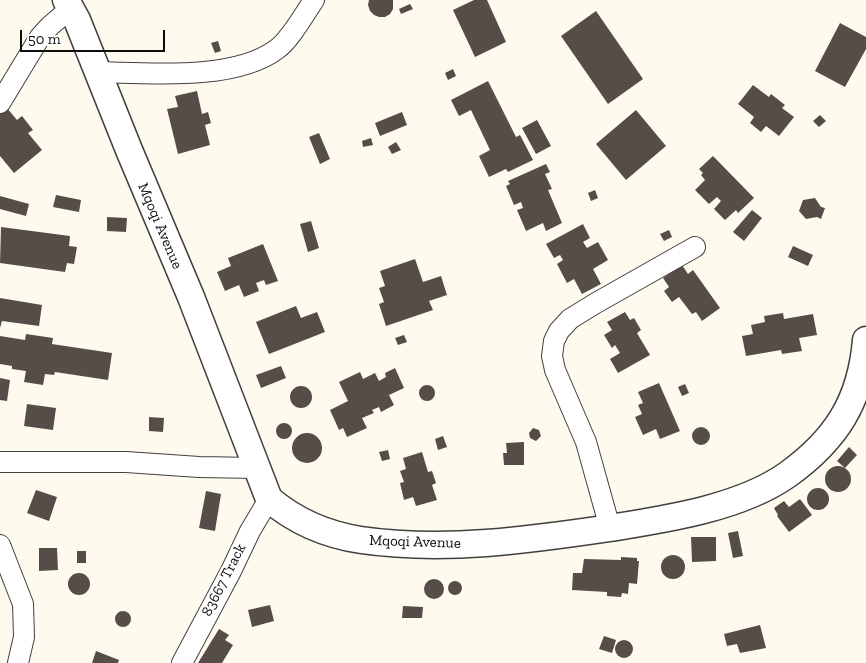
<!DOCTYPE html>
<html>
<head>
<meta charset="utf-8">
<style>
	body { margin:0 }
	#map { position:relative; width:866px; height:663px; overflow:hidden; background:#fffaee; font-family:"Zilla Slab",serif }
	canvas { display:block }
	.scale { position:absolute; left:20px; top:30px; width:145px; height:22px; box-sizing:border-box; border:2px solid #0d0d0d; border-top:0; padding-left:6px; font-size:15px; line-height:18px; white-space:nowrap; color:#0d0d0d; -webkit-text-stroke:4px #fff; paint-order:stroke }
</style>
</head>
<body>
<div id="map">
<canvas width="866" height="663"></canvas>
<div class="scale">50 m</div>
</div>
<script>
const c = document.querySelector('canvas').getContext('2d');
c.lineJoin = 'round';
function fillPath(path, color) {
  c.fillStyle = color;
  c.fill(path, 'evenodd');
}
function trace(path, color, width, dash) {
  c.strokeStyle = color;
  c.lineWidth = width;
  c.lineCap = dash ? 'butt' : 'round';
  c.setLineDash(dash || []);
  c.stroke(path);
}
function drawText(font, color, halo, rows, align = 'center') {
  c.font = font + ' "Zilla Slab",serif';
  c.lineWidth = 5;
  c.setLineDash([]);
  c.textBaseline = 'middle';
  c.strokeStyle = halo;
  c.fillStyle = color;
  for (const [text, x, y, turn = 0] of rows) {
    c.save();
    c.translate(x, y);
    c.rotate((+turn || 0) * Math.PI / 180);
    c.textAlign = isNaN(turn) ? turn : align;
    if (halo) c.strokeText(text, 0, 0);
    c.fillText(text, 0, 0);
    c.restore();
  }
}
const building = new Path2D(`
	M369,0h24v9l-3,5 -5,3h-6l-5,-2 -4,-4 -2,-6z
	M474,0h13l19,42 -31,15 -22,-47z
	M410,4l3,5 -12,5 -2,-5z
	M596,11l47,68 -35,25 -47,-68z
	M840,23l26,14v12l-21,38 -30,-16z
	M218,41l3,10 -6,2 -4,-10z
	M453,69l3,7 -8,4 -3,-7z
	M488,81l28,56 4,-2 13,25 -25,12 -2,-3 -17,8 -10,-21 11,-6 -19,-40 -12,6 -8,-16z
	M753,85l16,12 2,-3 14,11 -3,3 12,9 -15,19 -13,-10 -5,6 -11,-9 4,-6 -16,-13z
	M197,91l5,23 6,-2 3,11 -6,2 5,20 -32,9 -11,-45 11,-2 -3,-11z
	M7,108l10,12 5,-4 11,14 -5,3 14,17 -28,23 -14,-17v-43z
	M636,110l30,36 -40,34 -30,-36z
	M402,112l5,13 -27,11 -5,-13z
	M820,115l6,6 -7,6 -6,-6z
	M537,120l14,26 -15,8 -14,-26z
	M319,133l11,26 -10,5 -11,-27z
	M371,138l2,7 -10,2 -1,-6z
	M396,142l5,8 -9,4 -4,-7z
	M713,156l41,42 -16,15 -2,-3 -11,10 -11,-11 7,-8 -4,-4 -8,7 -14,-14 10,-10 -4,-5 2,-2 -4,-4z
	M546,164l4,8 -5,2 7,15 -4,1 14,33 -16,8 -3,-8 -17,8 -9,-21 6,-2 -2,-6 -7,3 -8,-19 4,-2 -2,-3z
	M595,190l3,8 -7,3 -3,-8z
	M56,195l25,5 -2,12 -26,-5z
	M0,196l29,8 -3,12 -26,-7z
	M815,198l6,9 4,1 -4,11 -4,-2 -11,2 -7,-8 4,-11z
	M752,210l10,8 -18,23 -11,-9z
	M107,217l20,1 -1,14 -19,-1z
	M311,221l8,27 -11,4 -8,-28z
	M583,224l7,14 -7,4 4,6 11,-6 10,18 -15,9 8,15 -19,10 -8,-15 -7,4 -10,-19 6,-4 -3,-5 -6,3 -8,-14z
	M1,227l69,9 -1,10 8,1 -3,17 -7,-1 -2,9 -65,-9z
	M669,230l3,7 -8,4 -4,-7z
	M263,244l15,37 -12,4 -2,-5 -8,3 3,8 -15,6 -5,-12 -14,6 -8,-19 14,-6 -3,-8z
	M793,246l20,9 -5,11 -20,-9z
	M415,259l8,23 18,-6 6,19 -18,6 4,9 -47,16 -7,-22 5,-2 -5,-14 6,-2 -5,-15z
	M682,265l6,9 5,-4 27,38 -18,13 -6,-9 -4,2 -13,-17 -7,5 -8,-11 5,-4 -6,-9z
	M0,298l42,7 -3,21 -37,-5 -2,7z
	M296,306l5,12 16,-6 8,20 -56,22 -13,-32z
	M625,312l5,8 4,-2 7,12 -4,3 13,22 -32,18 -8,-14 10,-6 -5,-8 -3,3 -8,-13 8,-5 -5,-8z
	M783,313l1,6 29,-5 4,21 -18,3 3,13 -20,3 -1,-4 -35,6 -4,-20 11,-2 -2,-9 14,-3 -1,-6z
	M26,334l27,4 -1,6 60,9 -4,27 -53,-8 -1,3 -9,-1 -2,11 -19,-3 2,-11 -14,-2v-3l-12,-2v-28l25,4z
	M404,335l3,7 -9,3 -3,-7z
	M281,366l5,12 -25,10 -5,-13z
	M395,368l9,20 -15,7 5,10 -13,7 -2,-5 -7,3 2,3 -12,5 5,10 -20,9 -4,-9 -4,2 -9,-20 18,-9 -9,-19 21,-10 3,7 12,-6 4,8 7,-4 -1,-4z
	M0,378l10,2 -3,21 -7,-1z
	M659,383l21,48 -20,8 -4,-10 -13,6 -8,-18 7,-3 -4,-9 5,-2 -5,-11z
	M685,384l4,9 -7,3 -4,-9z
	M419 393a8 8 0 1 1 16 0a8 8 0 1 1-16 0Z
	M290 397a11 11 0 1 1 22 0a11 11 0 1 1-22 0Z
	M27,404l29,4 -3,22 -29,-4z
	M149,417l15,1 -1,14 -14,-1z
	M276 431a8 8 0 1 1 16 0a8 8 0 1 1-16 0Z
	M692 436a9 9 0 1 1 18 0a9 9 0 1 1-18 0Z
	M533,428l6,2 2,6 -5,5 -6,-3 -1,-5z
	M292 448a15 15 0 1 1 30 0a15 15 0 1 1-30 0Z
	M443,436l4,11 -9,3 -3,-11z
	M524,442v23h-20l-1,-12h4l-1,-10z
	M849,447l8,8 -12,13 -8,-7z
	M388,450l2,9 -8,2 -3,-9z
	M422,452l6,20 4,-1 4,12 -4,2 5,15 -21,6 -3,-9 -9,3 -4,-17 4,-1 -4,-11 6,-2 -3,-11z
	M825 479a13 13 0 1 1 26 0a13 13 0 1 1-26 0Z
	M807 499a11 11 0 1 1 22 0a11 11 0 1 1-22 0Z
	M36,490l21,7 -8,24 -22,-8z
	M206,491l15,3 -6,37 -16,-3z
	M800,499l12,16 -23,17 -12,-16 1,-1 -4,-7 10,-7 5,6z
	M738,531l5,25 -10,2 -5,-25z
	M691,537h25v24l-24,1z
	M39,548h18l1,22 -19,1z
	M77,551h9v12h-9z
	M661 567a12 12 0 1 1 24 0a12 12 0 1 1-24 0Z
	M621,557l16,1v3h2l-2,23 -8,-1 -1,11 -6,-1 -1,4 -14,-1v-4l-35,-2 1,-17h9l2,-14 37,1z
	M68 584a11 11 0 1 1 22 0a11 11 0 1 1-22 0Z
	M424 589a10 10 0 1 1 20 0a10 10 0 1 1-20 0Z
	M448 588a7 7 0 1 1 14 0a7 7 0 1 1-14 0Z
	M270,605l4,16 -22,6 -4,-17z
	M403,606l20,1 -1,11h-20z
	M115 619a8 8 0 1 1 16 0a8 8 0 1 1-16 0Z
	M760,625l6,23 -26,5 -3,-9 -10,2 -3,-12z
	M219,629l10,6 -4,5 8,5 -11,18h-24z
	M604,636l12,4 -4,13 -13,-4z
	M615 649a9 9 0 1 1 18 0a9 9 0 1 1-18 0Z
	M96,651l23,9 -1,3h-26z`);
const minor = new Path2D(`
	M98,72c52,1 137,9 179,-23 13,-9 28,-36 37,-49
	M0,103l40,-66 10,-11 21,-18
	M0,462h126l73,5 58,1
	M610,528l-24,-86 -31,-72 -3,-14 2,-15 5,-10 11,-12 26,-16 99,-56
	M0,545l23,59 1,33 -6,26
	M182,663l49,-92 19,-40 19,-32`);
const tertiary = new Path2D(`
	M66,0l11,20 52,130 62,147 78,202c26,22 59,36 92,41 83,12 168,0 249,-12 56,-9 130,-20 177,-53 49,-35 74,-74 79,-135`);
const streetNames = [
	["Mqoqi Avenue",160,226,67],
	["Mqoqi Avenue",415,542,2],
	["83667 Track",224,580,-63]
];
fillPath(building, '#564d49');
trace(minor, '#404040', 22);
trace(tertiary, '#404040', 29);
trace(minor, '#fff', 20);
trace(tertiary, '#fff', 26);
drawText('15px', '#0d0d0d', '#fff', streetNames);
</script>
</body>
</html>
